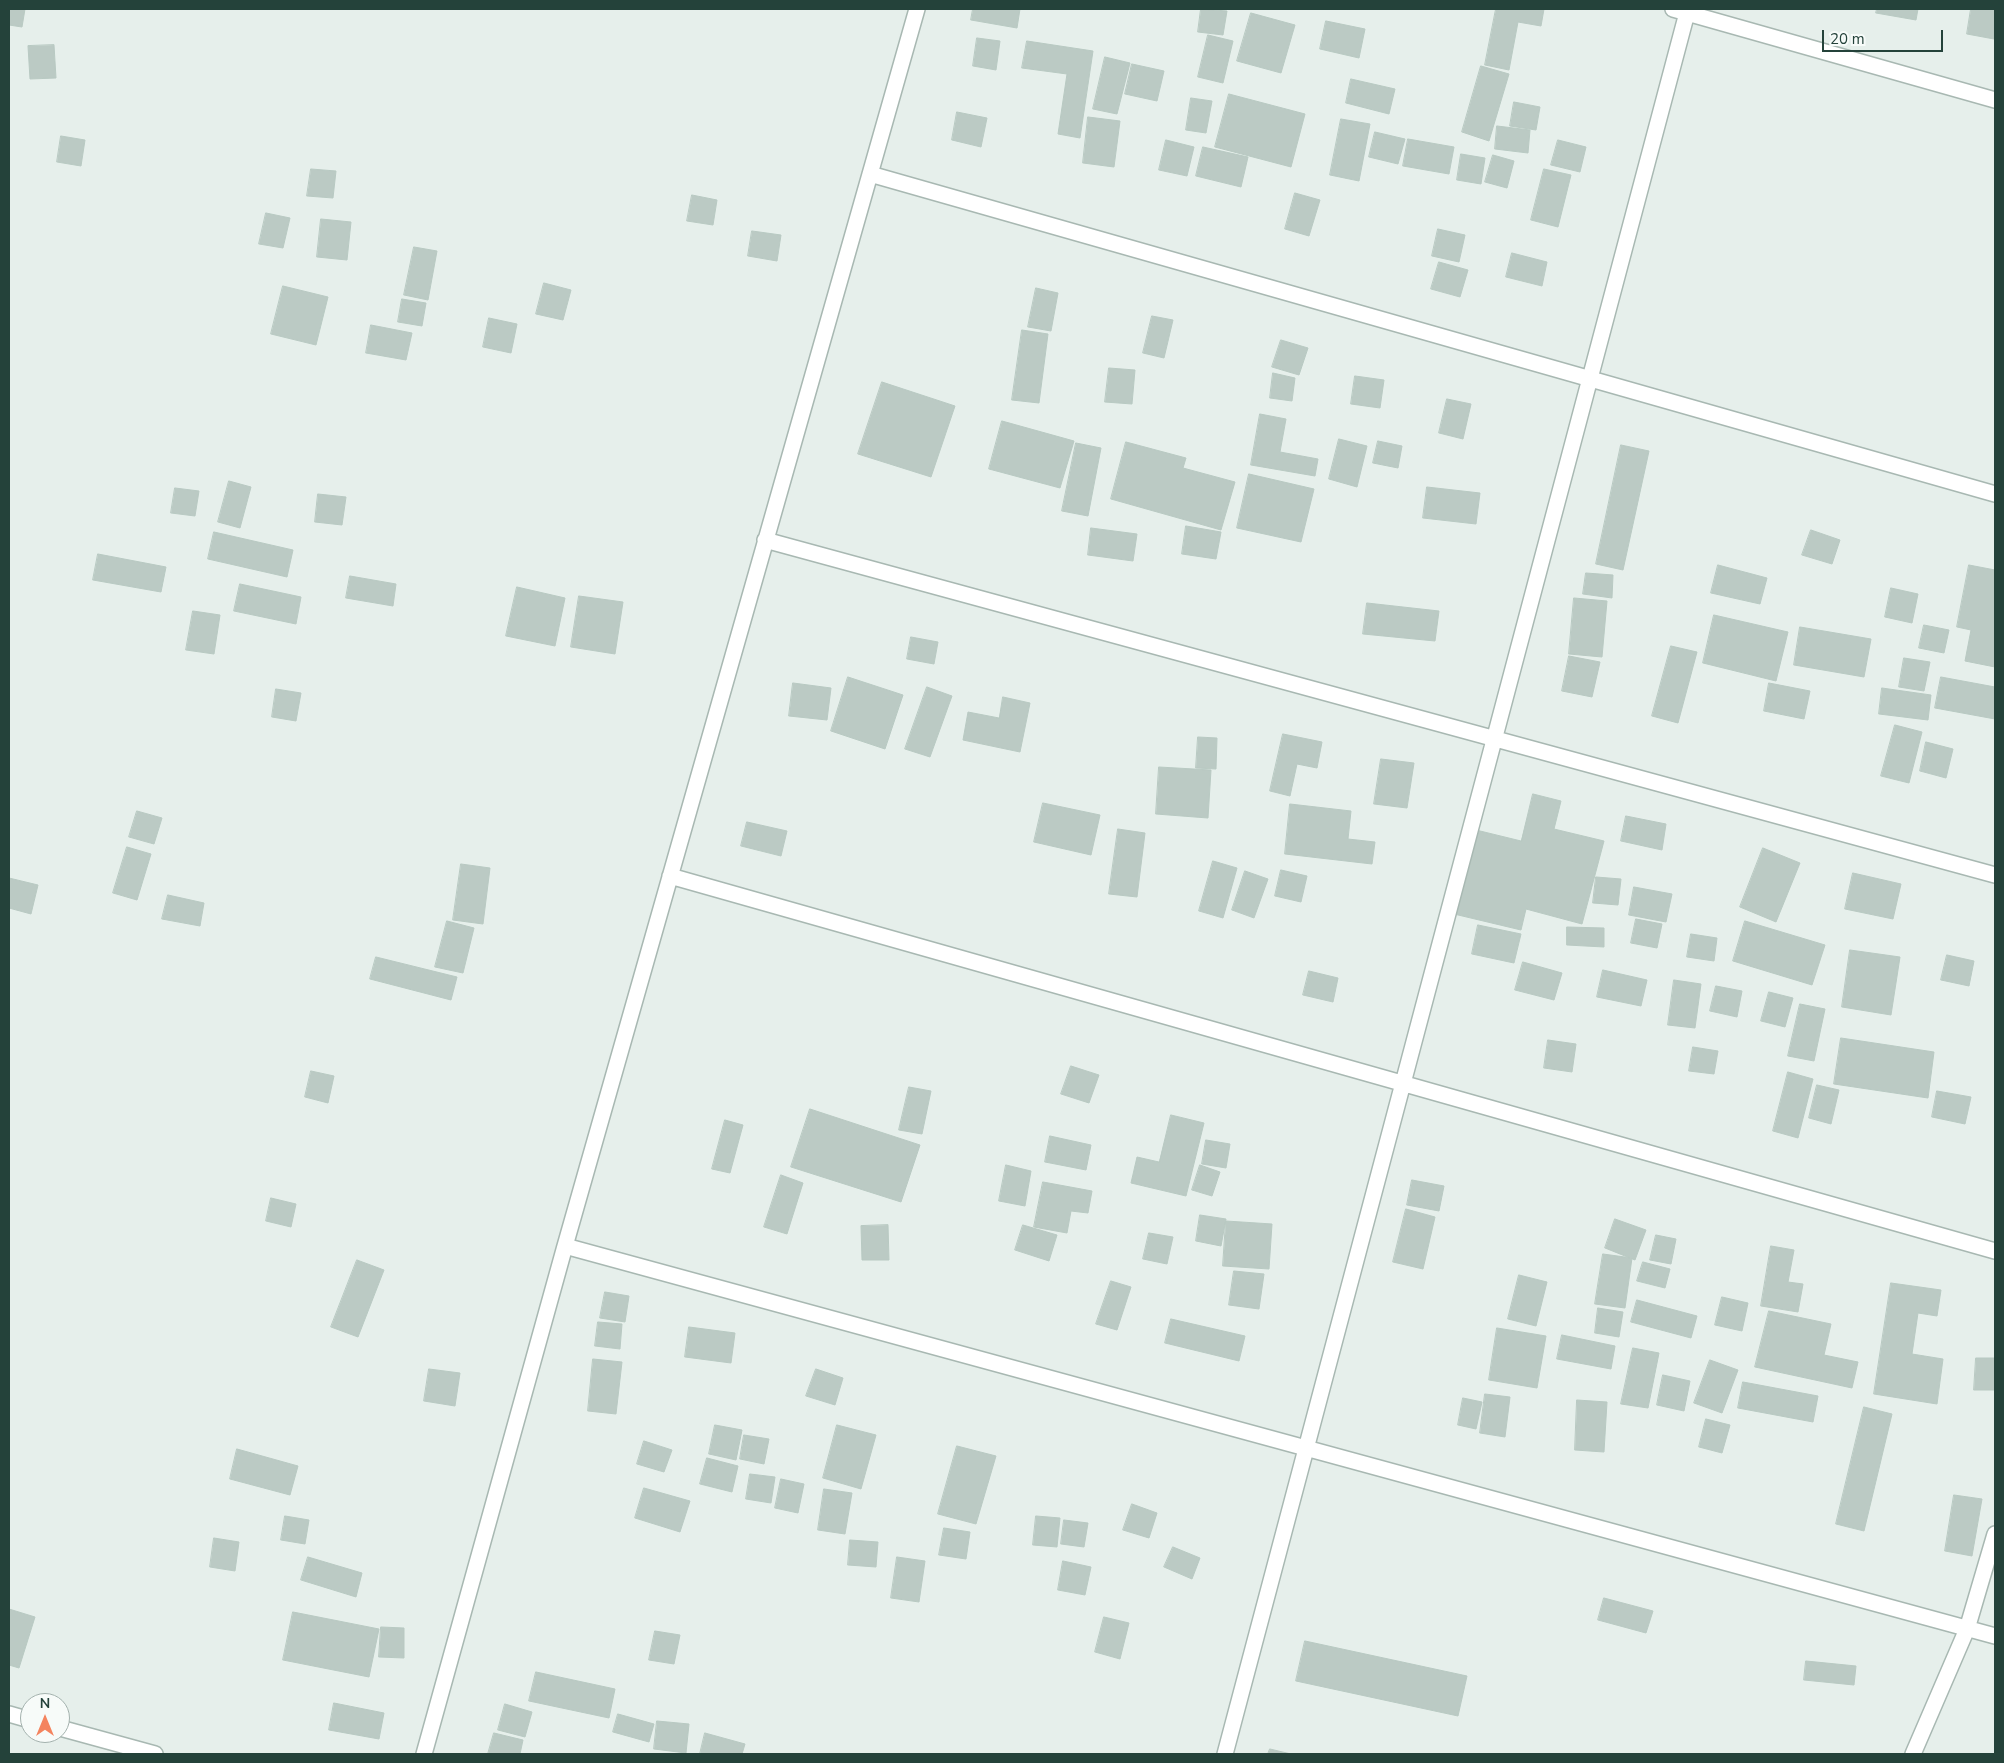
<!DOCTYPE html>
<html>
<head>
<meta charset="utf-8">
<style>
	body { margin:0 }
	#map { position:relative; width:2004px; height:1763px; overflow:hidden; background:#e6efeb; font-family:"Nunito Sans",sans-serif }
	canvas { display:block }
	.frame { position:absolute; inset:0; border:10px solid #24423a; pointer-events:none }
	.north { position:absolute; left:20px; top:1693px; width:50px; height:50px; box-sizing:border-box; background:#f7fbf9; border:1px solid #a3b1ad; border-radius:50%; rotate:0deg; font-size:14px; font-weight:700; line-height:20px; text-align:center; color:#24423a }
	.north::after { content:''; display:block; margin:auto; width:18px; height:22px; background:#f4845f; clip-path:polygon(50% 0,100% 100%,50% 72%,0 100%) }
	.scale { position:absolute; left:1822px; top:30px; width:121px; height:22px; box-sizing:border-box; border:2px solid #24423a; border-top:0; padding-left:6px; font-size:15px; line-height:18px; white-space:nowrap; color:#24423a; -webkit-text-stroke:4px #f7fbf9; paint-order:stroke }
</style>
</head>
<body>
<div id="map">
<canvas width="2004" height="1763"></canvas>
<div class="frame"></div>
<div class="north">N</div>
<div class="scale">20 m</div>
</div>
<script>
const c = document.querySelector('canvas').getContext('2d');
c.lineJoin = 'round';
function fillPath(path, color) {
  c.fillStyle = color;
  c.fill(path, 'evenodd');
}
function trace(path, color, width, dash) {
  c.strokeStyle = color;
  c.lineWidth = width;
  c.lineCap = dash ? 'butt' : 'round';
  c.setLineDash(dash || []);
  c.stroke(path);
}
const building = new Path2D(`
	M9,9h16l-3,18 -13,-2z
	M973,9h47l-3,19 -46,-8z
	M1201,9l26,2 -4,24 -25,-3z
	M1496,9h48l-3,17 -23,-4 -9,48 -24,-5z
	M1877,9h41l-2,11 -40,-7z
	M1971,9h24l-1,30 -27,-5z
	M1251,13l44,12 -14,48 -44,-12z
	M1326,21l39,8 -6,29 -39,-9z
	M1208,35l25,6 -10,42 -25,-6z
	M977,38l23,3 -4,29 -23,-4z
	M1027,41l66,10 -13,87 -22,-4 9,-60 -45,-6z
	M54,45l2,33 -26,1 -2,-33z
	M1105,57l25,6 -13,51 -24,-5z
	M1132,64l32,7 -7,30 -32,-7z
	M1481,66l28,8 -20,67 -27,-9z
	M1351,79l44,10 -6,25 -43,-11z
	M1229,94l76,20 -14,53 -76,-20z
	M1191,98l21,3 -6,32 -20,-3z
	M1514,102l26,5 -4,23 -26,-4z
	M957,112l30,6 -6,29 -29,-7z
	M1088,117l32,4 -6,46 -31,-4z
	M1341,119l29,5 -11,57 -29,-6z
	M1497,126l33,4 -2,23 -33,-4z
	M1375,132l30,7 -7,25 -29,-7z
	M61,136l24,4 -4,26 -24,-4z
	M1408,139l46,8 -5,27 -46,-8z
	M1166,140l28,7 -7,29 -28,-6z
	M1558,140l28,7 -6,25 -29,-7z
	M1203,147l45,10 -7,30 -45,-11z
	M1461,154l24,4 -4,26 -24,-4z
	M1493,155l21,6 -7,27 -22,-6z
	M311,169l25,2 -3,27 -26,-2z
	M1544,169l27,6 -13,52 -27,-7z
	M1295,193l25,7 -11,36 -24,-7z
	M692,195l25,5 -4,25 -26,-4z
	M266,213l24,5 -7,30 -24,-4z
	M321,219l30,3 -4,38 -30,-3z
	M1438,229l27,6 -6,27 -27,-6z
	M752,231l29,4 -4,26 -29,-5z
	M414,247l23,4 -9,49 -24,-5z
	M1512,253l35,9 -5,24 -36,-9z
	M1439,262l29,8 -8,27 -29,-8z
	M544,283l27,7 -8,30 -27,-6z
	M283,286l45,11 -12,48 -45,-11z
	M1036,288l22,5 -7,38 -23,-4z
	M402,299l24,4 -4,23 -24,-4z
	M1152,316l21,4 -9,38 -21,-5z
	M489,318l28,6 -6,29 -28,-6z
	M371,325l41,8 -6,27 -40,-7z
	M1022,330l26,4 -9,69 -27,-3z
	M1281,340l27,8 -9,27 -27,-8z
	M1109,368l26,2 -3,34 -27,-2z
	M1273,373l22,5 -3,23 -22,-3z
	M1355,376l29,4 -4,28 -29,-4z
	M882,382l73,24 -24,71 -73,-23z
	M1447,399l24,5 -8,35 -24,-6z
	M1260,414l26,5 -6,33 38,7 -3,17 -64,-11z
	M1002,421l72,20 -14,47 -71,-19z
	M1339,439l28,7 -10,41 -28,-8z
	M1378,441l24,5 -4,22 -25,-5z
	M1126,442l60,16 -3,10 52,14 -14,48 -110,-31z
	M1076,443l25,5 -13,68 -26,-5z
	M1621,445l28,6 -26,119 -27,-6z
	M1249,474l65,15 -13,53 -64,-14z
	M229,481l22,6 -11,41 -22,-6z
	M1427,487l53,6 -4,31 -53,-6z
	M175,488l24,3 -4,25 -24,-3z
	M318,494l28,3 -4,28 -27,-3z
	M1186,526l35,6 -5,27 -34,-5z
	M1091,528l46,6 -4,27 -45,-6z
	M1811,530l29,10 -8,24 -30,-9z
	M214,532l79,18 -6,27 -79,-18z
	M98,554l68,13 -5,25 -68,-12z
	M1718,565l49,13 -7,26 -49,-11z
	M1969,565l26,5v97l-30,-6 6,-31 -14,-3z
	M1586,573l27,2 -1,23 -29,-4z
	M350,576l46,8 -3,22 -47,-8z
	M240,584l61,13 -5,27 -62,-13z
	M517,587l48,11 -10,48 -49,-10z
	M1891,588l27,6 -6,29 -27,-6z
	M579,596l44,6 -8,52 -44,-7z
	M1574,598l33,3 -5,56 -33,-3z
	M1367,603l72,8 -4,30 -72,-7z
	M193,611l27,4 -6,39 -28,-4z
	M1714,615l74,17 -12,49 -73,-18z
	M1924,625l25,5 -5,23 -25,-5z
	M1800,627l71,12 -7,38 -70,-12z
	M911,637l27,5 -4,22 -27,-5z
	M1671,646l26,6 -19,71 -26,-7z
	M1569,656l31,6 -8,35 -30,-6z
	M1904,658l26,4 -6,29 -25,-4z
	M848,677l55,18 -18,54 -54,-18z
	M1941,677l54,10v32l-60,-11z
	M793,683l38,5 -4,32 -38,-4z
	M1769,683l41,8 -6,28 -40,-8z
	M927,687l25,9 -22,61 -25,-8z
	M1882,688l49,7 -3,25 -49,-6z
	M276,689l25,4 -5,28 -24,-4z
	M1003,697l27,6 -10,49 -57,-12 5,-28 31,6z
	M1895,725l27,7 -13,51 -28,-7z
	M1283,734l39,8 -5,26 -20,-4 -7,32 -20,-5z
	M1198,737l19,1 -1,31 -20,-1z
	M1926,742l27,7 -7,29 -26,-7z
	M1381,759l33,4 -7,45 -33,-4z
	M1159,767l52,3 -3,48 -52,-4z
	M1533,794l28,7 -7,28 50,12 -22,83 -56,-15 -5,21 -67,-16 22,-84 45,11z
	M1043,803l57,12 -9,40 -57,-13z
	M1290,804l61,7 -3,28 27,3 -3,22 -87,-10z
	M137,811l25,7 -8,26 -25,-7z
	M1626,816l40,8 -4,26 -41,-9z
	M747,822l40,9 -6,25 -40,-10z
	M1118,829l27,4 -8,64 -28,-3z
	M127,847l24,7 -14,46 -24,-7z
	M1763,848l37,15 -24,59 -36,-15z
	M1213,861l24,7 -14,50 -24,-7z
	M461,864l29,4 -7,56 -30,-4z
	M1281,870l26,6 -6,26 -26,-6z
	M1245,871l23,8 -14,39 -22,-8z
	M1853,873l48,11 -8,35 -48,-10z
	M1596,877l25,2 -3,26 -25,-2z
	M9,878l29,7 -7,29 -22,-6z
	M1634,887l38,7 -6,28 -37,-7z
	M168,895l36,8 -4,23 -38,-7z
	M1636,919l26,5 -5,24 -26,-5z
	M447,921l27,7 -11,45 -28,-6z
	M1745,921l80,24 -13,40 -79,-24z
	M1478,925l43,9 -7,29 -42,-9z
	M1567,927l37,1v19l-37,-2z
	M1691,934l26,4 -3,23 -27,-4z
	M1850,950l50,7 -9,58 -49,-8z
	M1947,955l27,6 -5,25 -28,-6z
	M376,957l81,20 -6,23 -81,-21z
	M1523,962l39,11 -8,27 -39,-10z
	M1603,970l44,10 -6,26 -44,-9z
	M1309,971l29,7 -5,24 -30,-7z
	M1674,980l27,4 -6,44 -27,-3z
	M1716,986l26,5 -5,26 -27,-6z
	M1769,992l24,6 -8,29 -24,-6z
	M1800,1004l25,5 -11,52 -26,-5z
	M1841,1038l93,14 -6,46 -94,-14z
	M1548,1040l28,4 -4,28 -28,-4z
	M1693,1047l25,4 -4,23 -25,-3z
	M1071,1066l28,9 -10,28 -28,-9z
	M311,1071l23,5 -6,27 -23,-6z
	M1788,1072l25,7 -15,59 -25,-7z
	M1817,1085l22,5 -8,34 -22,-6z
	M909,1087l22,4 -9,43 -23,-4z
	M1937,1091l34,6 -6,27 -33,-7z
	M810,1109l110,36 -19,57 -110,-35z
	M1171,1115l33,8 -18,73 -55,-13 6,-26 22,5z
	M725,1120l18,5 -13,48 -18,-4z
	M1050,1136l41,9 -5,25 -41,-8z
	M1206,1140l24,4 -4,24 -24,-4z
	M1006,1165l25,6 -6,35 -26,-5z
	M1200,1165l20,7 -8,24 -20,-6z
	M781,1175l22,8 -16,51 -23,-7z
	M1412,1180l32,6 -5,25 -32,-6z
	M1043,1182l49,9 -4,22 -17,-2 -4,22 -33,-6z
	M271,1198l25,6 -5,23 -25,-6z
	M1406,1209l29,8 -12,52 -30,-7z
	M1200,1215l26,4 -5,27 -25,-5z
	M1615,1219l31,11 -11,30 -30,-12z
	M1226,1221l46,3 -3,45 -46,-3z
	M888,1225l1,35h-27l-1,-34z
	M1023,1225l34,10 -8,26 -34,-11z
	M1149,1233l24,4 -6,27 -24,-5z
	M1656,1235l20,4 -5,25 -21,-4z
	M1771,1246l23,4 -6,32 15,2 -5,28 -37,-6z
	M1603,1254l29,4 -7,50 -30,-4z
	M357,1260l27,10 -26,67 -27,-10z
	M1643,1262l27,7 -5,19 -28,-7z
	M1234,1271l30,3 -5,35 -30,-4z
	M1519,1275l28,7 -11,44 -28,-7z
	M1111,1281l20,6 -14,43 -21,-6z
	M1891,1283l50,7 -4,26 -19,-3 -6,41 31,5 -6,45 -63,-10z
	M605,1292l24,4 -4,26 -25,-4z
	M1722,1297l26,6 -6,28 -27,-6z
	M1637,1300l60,16 -6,22 -60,-16z
	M1598,1308l25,4 -4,25 -24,-4z
	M1769,1311l62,13 -7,31 34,7 -6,26 -97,-21z
	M1171,1319l74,17 -6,25 -74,-18z
	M598,1322l24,2 -2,25 -25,-3z
	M689,1327l46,6 -4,30 -46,-6z
	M1497,1328l49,8 -9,52 -48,-8z
	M1562,1335l53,11 -4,23 -54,-10z
	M1633,1348l26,5 -11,55 -27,-4z
	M1976,1358h19v32h-21z
	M593,1359l29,3 -6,52 -28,-3z
	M1710,1360l28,10 -16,43 -28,-10z
	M429,1369l31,4 -5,33 -31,-5z
	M816,1369l27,9 -8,27 -29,-9z
	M1663,1375l27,6 -6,30 -27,-6z
	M1743,1382l75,14 -5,26 -75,-14z
	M1485,1394l25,3 -5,40 -25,-4z
	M1463,1398l19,4 -6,27 -18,-4z
	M1577,1400l30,2 -3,50 -29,-2z
	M1864,1407l28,7 -28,117 -28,-7z
	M1706,1419l24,6 -8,28 -23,-6z
	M715,1425l27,5 -6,30 -27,-6z
	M837,1425l39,10 -15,54 -38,-11z
	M744,1435l25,4 -5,25 -24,-5z
	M644,1441l28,9 -8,22 -27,-8z
	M957,1446l39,10 -20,68 -38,-10z
	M237,1449l61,17 -8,29 -60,-16z
	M707,1458l31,8 -6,26 -32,-8z
	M750,1474l25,3 -4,26 -25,-4z
	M781,1479l23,5 -6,29 -23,-5z
	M644,1488l46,13 -10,31 -45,-14z
	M824,1489l28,4 -7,41 -27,-4z
	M1954,1495l28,4 -10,57 -27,-5z
	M1132,1504l25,9 -8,25 -26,-8z
	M285,1516l24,4 -4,24 -24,-4z
	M1036,1516l24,2 -3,29 -24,-2z
	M1064,1520l24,3 -4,24 -23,-3z
	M944,1528l26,4 -4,27 -27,-4z
	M214,1538l25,4 -4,29 -25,-4z
	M850,1540l28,2 -2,25 -28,-2z
	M1173,1547l27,11 -8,21 -28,-12z
	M308,1557l54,16 -6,24 -55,-17z
	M897,1557l28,4 -6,41 -28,-4z
	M1063,1561l28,6 -6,28 -27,-5z
	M1604,1598l49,13 -7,22 -48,-13z
	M9,1609l26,8 -16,51 -10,-3z
	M293,1612l86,17 -10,48 -86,-17z
	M1104,1617l25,6 -9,36 -25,-7z
	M381,1627l23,1v30l-25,-1z
	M655,1631l25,4 -6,29 -25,-4z
	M1305,1641l162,35 -9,40 -162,-35z
	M1806,1661l50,5 -2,19 -50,-5z
	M536,1672l79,17 -6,29 -80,-17z
	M334,1703l50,10 -5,26 -50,-9z
	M505,1704l27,8 -7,25 -27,-7z
	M618,1714l36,10 -5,18 -36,-10z
	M657,1721l32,3 -3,29 -32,-4z
	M494,1733l29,7 -3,14h-32z
	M705,1733l40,11 -3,10h-42z
	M1270,1749l21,5h-23z`);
const street = new Path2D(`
	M1673,9l322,91
	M870,174l1125,320
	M765,540l1230,335
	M670,876l1325,375
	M565,1246l1430,390
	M9,1714l21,6
	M60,1728l95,26
	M424,1754l141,-508 352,-1237
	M1225,1754l463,-1745
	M1913,1754l54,-125 28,-95`);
fillPath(building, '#bbcac4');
trace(building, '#b8c9c2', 1);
trace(street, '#a8b8b2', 18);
trace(street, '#fff', 15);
</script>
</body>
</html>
